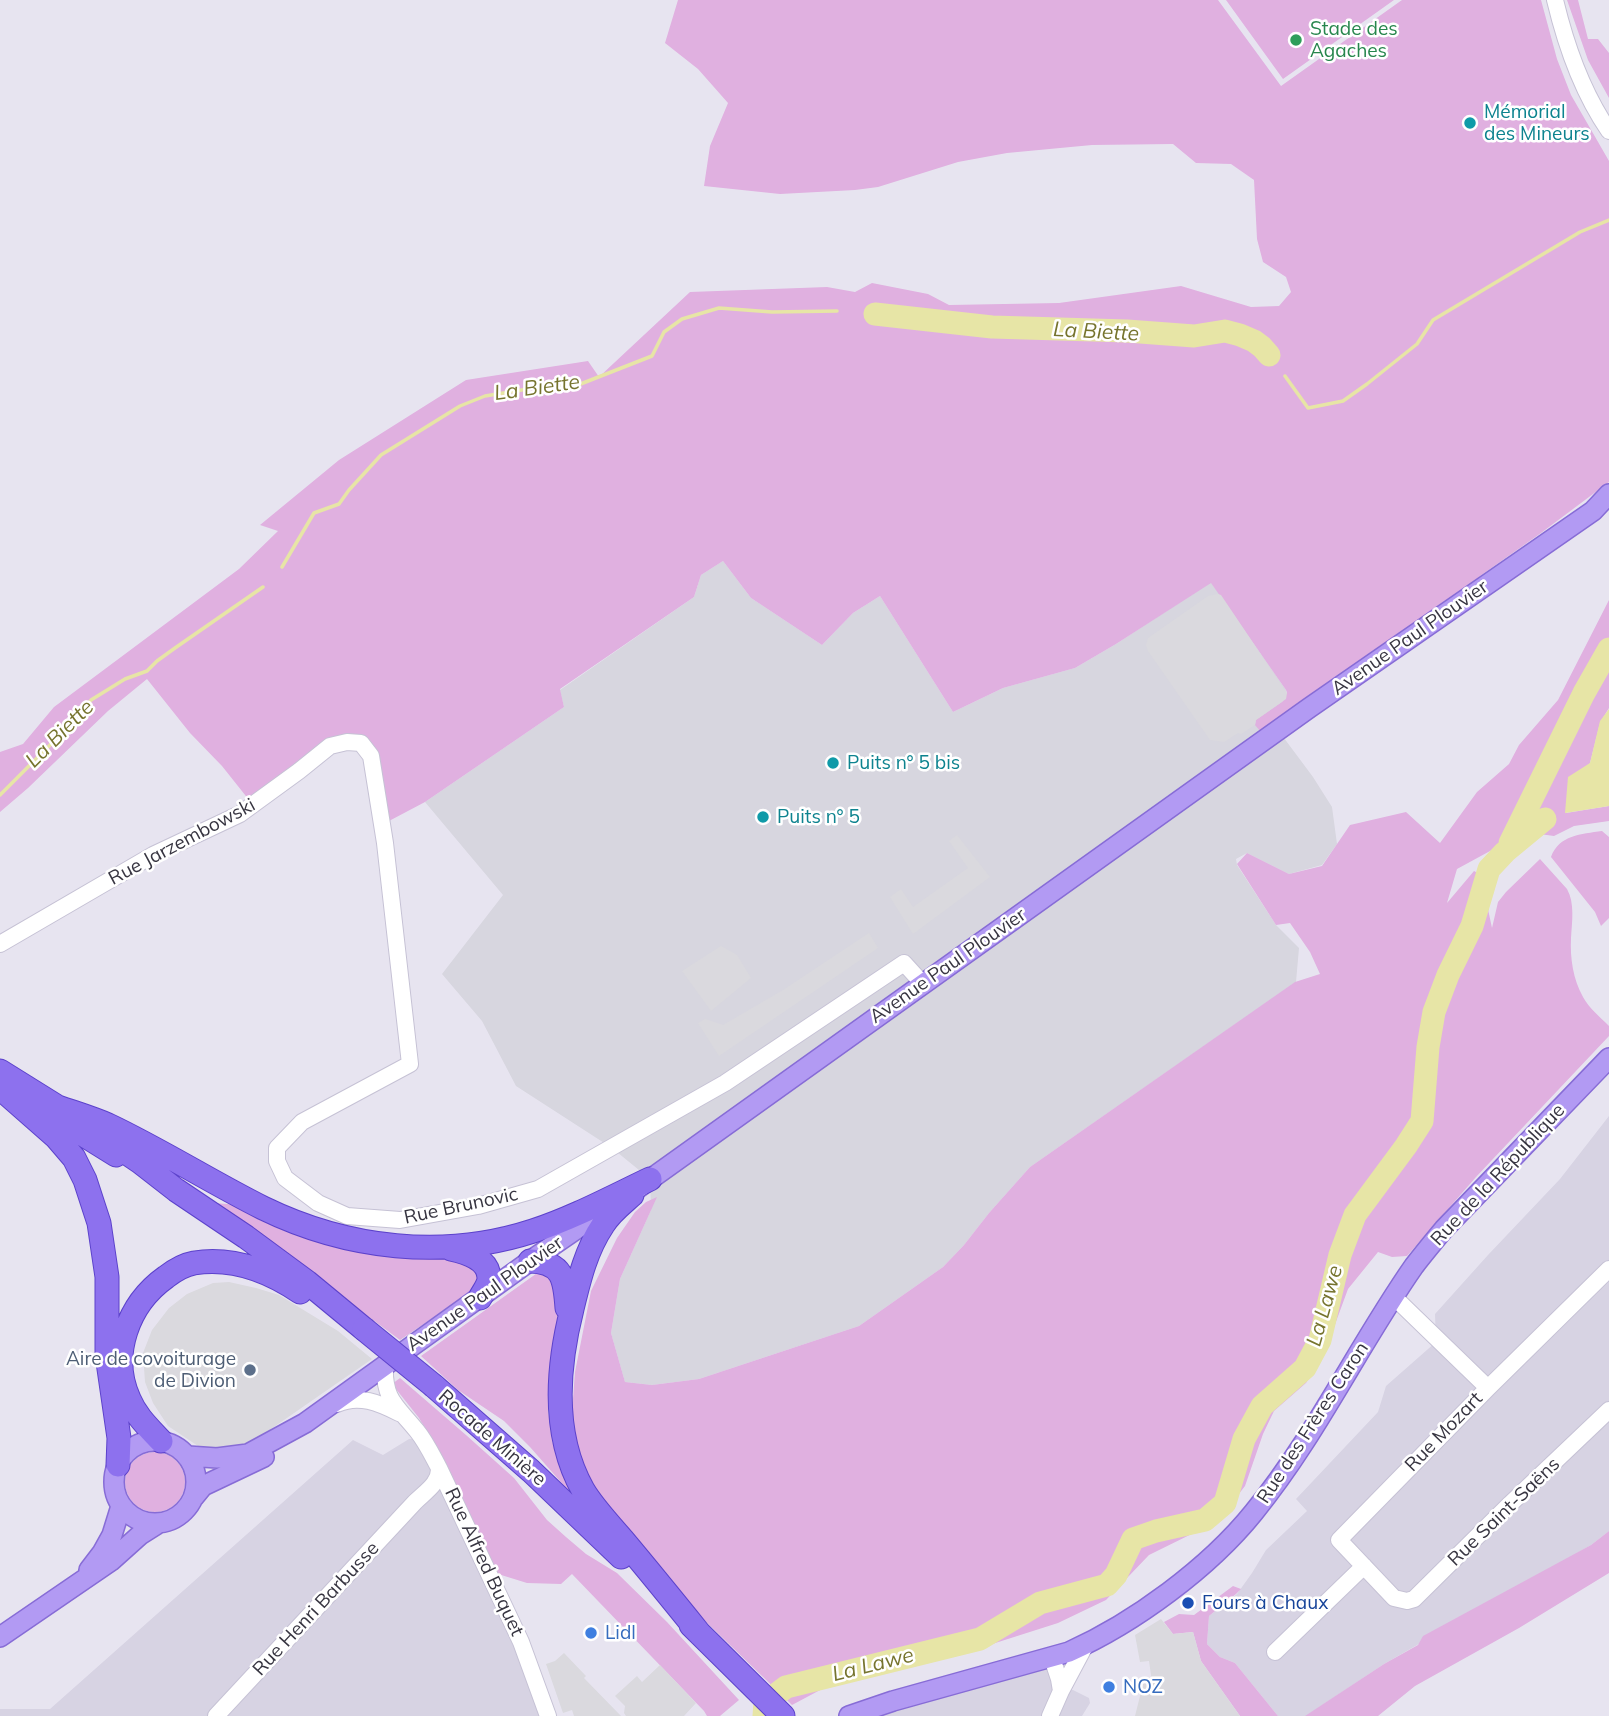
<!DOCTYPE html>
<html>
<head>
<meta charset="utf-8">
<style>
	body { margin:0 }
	canvas { display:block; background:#e7e4f0 }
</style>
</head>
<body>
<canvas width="1609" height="1716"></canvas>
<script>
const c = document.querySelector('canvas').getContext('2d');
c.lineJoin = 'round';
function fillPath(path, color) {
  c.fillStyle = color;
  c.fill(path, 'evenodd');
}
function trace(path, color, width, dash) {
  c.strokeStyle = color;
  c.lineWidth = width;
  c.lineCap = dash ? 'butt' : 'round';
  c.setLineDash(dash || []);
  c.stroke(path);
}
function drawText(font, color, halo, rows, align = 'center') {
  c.font = font + ' Mulish,sans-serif';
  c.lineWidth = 5;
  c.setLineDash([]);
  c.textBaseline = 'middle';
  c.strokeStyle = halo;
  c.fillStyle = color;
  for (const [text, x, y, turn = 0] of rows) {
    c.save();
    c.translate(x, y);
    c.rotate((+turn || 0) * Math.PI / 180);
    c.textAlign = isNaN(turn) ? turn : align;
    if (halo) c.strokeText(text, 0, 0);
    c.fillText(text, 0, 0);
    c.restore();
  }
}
const residential = new Path2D(`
	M1609,1116v415l-18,14 -207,119 -78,52h-28l-43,-53 -15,-6 -13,-13 2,-28 28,-22 15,-21 14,-23 41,-39 -11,-12 82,-87 8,-26 50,-44 -1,-28 53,-59 72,-76z
	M428,1437l120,279h-548v-7h50l303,-269 30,15 26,-16z
	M1069,1652l-8,39 12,-1 16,8 1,5 -8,13h-233z`);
const industrial = new Path2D(`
	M723,561l28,37 71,47 31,-32 27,-17 73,116 50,-24 72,-20 41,-24 95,-62 75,108 -4,12 -4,28 35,47 19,30 5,37 -15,21 -33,9 -42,-21 -11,6 1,6 39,60 23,23 -3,34 -266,185 -41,46 -25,32 -21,22 -84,59 -160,53 -47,6 -27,-3 -14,-49 9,-54 31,-69 -1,-31 -38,-31 -96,-62 -34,-65 -40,-47 61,-79 -78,-93 139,-95 -4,-17 134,-93 7,-22z`);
const green = new Path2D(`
	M678,0h540l63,86 121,-86h139l16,59 14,36 38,66v321l-68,51 -61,43 -17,17 -202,139 -6,-7 1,-5 26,-18 5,-9 -1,-3 -75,-107 -95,61 -41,24 -72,20 -50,24 -73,-116 -27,17 -31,32 -71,-47 -28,-37 -22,14 -7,22 -134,92 4,18 -139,95 -36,19 -18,-65 -24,-14 -94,63 -31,-39 -32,-33 -43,-54 -39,32 -80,77 -28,24v-60l23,-8 31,-37 185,-138 39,-38 -18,-6 79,-65 127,-80 122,-19 11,16 91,-85 137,-5 28,5 17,-9 56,11 21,11 110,-2 122,-17 70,21 28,-1 12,-14 -5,-15 -23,-15 -6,-23 -3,-59 -23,-16 -35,-1 -23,-19 -81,1 -85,8 -49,9 -80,25 -23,3 -75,4 -76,-8 6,-40 18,-43 -30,-34 -33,-26z
	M1226,0h168l-111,79z
	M1567,0h11l10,39h10l11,14v45l-21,-38z
	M1609,600v108l-9,15 -10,40 -24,50 43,-7v15l-35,5 -20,10 -29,-4 -68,37 -10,34 27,-32 20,10 -9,14 7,33 6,-26 8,-10 34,-33 27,30c8,14 5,33 4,49 -1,20 2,41 12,59 6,11 17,20 26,29v10l-133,141 -69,79 -15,1 -14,-5 -30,37 -25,68 -17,26 -32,28 -11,23 -18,52 -27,35 -69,34 -43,45 -48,23 -94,30 -92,19 -50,17 -30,16 -90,-87 -33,-42 -77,-89 -13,-35 -6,-20 -1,-20 3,-40 16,-81 26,-53 18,-26 11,-10 11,-5 -37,82 -9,54 14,49 27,3 47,-6 160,-53 84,-59 21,-22 25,-32 41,-46 265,-185 25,-8 -10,-22 -20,-29 -14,2 -39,-61 10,-11 42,21 33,-8 28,-41 56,-13 34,31 37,-51 32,-28 10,-19 39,-45z
	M1602,831l7,6v81l-8,8 -6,-14 -44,-55c8,-22 30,-23 51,-26z
	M215,1203l35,3 192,51 33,6 5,23 -80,54z
	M540,1271l11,1 9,37 -11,69 -1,31 4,32 17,46v2h-2l-37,-42 -26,-26 -46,-31 -37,-34z
	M400,1378l66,57 48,43 33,42 19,17 20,17 31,19 50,49 72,78 -19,16h-13l-3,-5 -132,-137 -11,10 -34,-1 -29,-9 -64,-131 -15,-25 -27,-34z
	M125 1482a30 30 0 1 1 60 0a30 30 0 1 1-60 0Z
	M1609,1531v42l-90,55 -104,58 -37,30h-73l79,-52 34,-19 5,-9 168,-91z
	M1233,1586l8,3 -5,5 -27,22 -2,28 13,13 15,6 43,53h-38l-39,-55 -8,-29 -20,2 -9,-12 15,-8 15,1z`);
const parking = new Path2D(`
	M1218,594l3,1 66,98 -1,6 -30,21 -1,5 -14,9 -3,-1 -14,9 -14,-2 -62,-89 -2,-6 2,-7 60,-42z
	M957,835l33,42 -77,57 -23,-37 11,-8 12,18 55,-39 -19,-27z
	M869,933l9,15 -159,108 -21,-33 7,-4 18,6 60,-35z
	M721,946l16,9 14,23 -40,33 -29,-40z
	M229,1282l27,6 23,7 59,36 34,28 -127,88 -20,4 -24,-3 -33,-22 -15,-23 -8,-21 -2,-29 9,-23 17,-22 18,-14 26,-11z
	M1161,1619l12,15 20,-2 8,29 39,55h-105l8,-32 9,-2 -3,-21 -9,1 -5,-27z
	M564,1653l22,23 -2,2 37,38h-47l-2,-6 -9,3 -17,-49 9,-3z
	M660,1665l36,38 -12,13h-58l-2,-3 1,-7 -10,-10 22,-20 5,6z`);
const water = new Path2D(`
	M1609,709v97l-44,7 3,-36 22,-14 10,-42z`);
const stream = new Path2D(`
	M1285,376l23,32 35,-7 24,-17 50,-40 16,-24 147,-88 29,-12
	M282,567l32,-54 25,-9 10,-14 32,-35 79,-49 25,-10 49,-8 44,-3 74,-29 12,-24 18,-13 37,-11 53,4 65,-1
	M0,795l76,-76 15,-19 34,-21 22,-8 10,-10 18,-13 88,-61`);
const river = new Path2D(`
	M875,314l117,13 135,4 67,5 31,-5 15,4 14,6 8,6 7,8
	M1510,843l74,-150 25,-44
	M764,1716l1,-13 21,-16 194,-48 60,-36 67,-18 9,-10 17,-36 23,-8 49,-11 20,-17 19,-64 18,-33 43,-38 15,-28 20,-85 15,-40 51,-69 16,-25 6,-74 6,-35 14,-37 24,-49 17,-57 16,-17 40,-33`);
const minor = new Path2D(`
	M1555,0c11,46 27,92 54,131
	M0,944l153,-89 87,-41 59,-43 31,-25 17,-4 14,1 10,13 14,87 25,221 -108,58 -25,26v13l8,17 33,25 29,13 53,4 78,-14 60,-17 187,-106 179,-120 19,21
	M1609,1269l-121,119 -149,152 55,58 13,3 7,-2 94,-93 101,-96
	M1394,1297l94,91
	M385,1364c-2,36 12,42 32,67 9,11 15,24 22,37l82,174 27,74
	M337,1404c22,-10 42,-1 62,9
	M1275,1652l89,-86
	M1052,1658l7,21 2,12
	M216,1716l199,-214c10,-10 25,-19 24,-34
	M1050,1716l11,-25 25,-47`);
const major = new Path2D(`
	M638,1188l671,-480 284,-197 16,-17
	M114 1482a41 41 0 1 1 82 0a41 41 0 1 1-82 0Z
	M188,1456l29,2 31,-4 57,-31 225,-162 80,-55
	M194,1497l9,-11 61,-29
	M89,1570l13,-17 10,-18 9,-29
	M0,1637l111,-76 29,-26 19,-12
	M849,1716l44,-15 176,-49c65,-29 140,-84 185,-140 62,-76 104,-166 160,-246 10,-13 20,-25 30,-37l165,-171`);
const highway = new Path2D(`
	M0,1071l69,43
	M0,1088l56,49 18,21 11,22 14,43 8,54v78l12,83 -1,27
	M58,1107c17,6 34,11 50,18 53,25 103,57 155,83 84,41 181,52 270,23 40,-13 79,-34 117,-52
	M50,1114l66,41
	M106,1139l34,23 36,28 70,47 61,45 57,47
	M632,1195c-10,9 -22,18 -29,30 -17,25 -24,55 -31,84 -15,59 -20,126 11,181 10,17 27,35 40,50 26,31 52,63 77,94
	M451,1249c14,3 38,10 38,29 0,7 -6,14 -9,20
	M530,1261c33,1 35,18 37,47
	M434,1386l97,85 90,86
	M161,1441c-12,-13 -25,-25 -32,-42 -20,-44 -1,-95 37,-122 9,-7 17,-12 28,-14 38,-6 75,8 106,29
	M691,1625l92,91`);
const highwayBridge = new Path2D(`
	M364,1329l70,57`);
const markers = [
	[1296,40,7,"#2e9e5b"],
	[1470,123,7,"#0f9aa8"],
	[833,763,7,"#0f9aa8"],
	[763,817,7,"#0f9aa8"],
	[250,1370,7,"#5c6f8a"],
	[1188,1603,7,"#1a4fb4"],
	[591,1633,7,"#3f7fe0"],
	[1109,1687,7,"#3f7fe0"]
];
const leisureNames = [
	["Stade des",1310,29],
	["Agaches",1310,51]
];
const cultureNames = [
	["Mémorial",1484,112],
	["des Mineurs",1484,134],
	["Puits n° 5 bis",847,763],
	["Puits n° 5",777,817]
];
const streetNames = [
	["Avenue Paul Plouvier",1410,638,-35],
	["Rue Jarzembowski",182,842,-28],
	["Avenue Paul Plouvier",948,966,-35],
	["Rue de la République",1498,1175,-47],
	["Rue Brunovic",461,1206,-12],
	["Avenue Paul Plouvier",485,1294,-35],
	["Rue des Frères Caron",1313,1423,-57],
	["Rue Mozart",1444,1432,-46],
	["Rocade Minière",492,1438,41],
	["Rue Saint-Saëns",1504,1512,-44],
	["Rue Alfred Buquet",484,1562,65],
	["Rue Henri Barbusse",316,1609,-47]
];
const serviceNames = [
	["Aire de covoiturage",236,1359],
	["de Divion",236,1381]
];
const transitNames = [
	["Fours à Chaux",1202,1603]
];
const shopNames = [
	["Lidl",605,1633],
	["NOZ",1123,1687]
];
const waterNames = [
	["La Biette",1096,332,3],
	["La Biette",537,388,-8],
	["La Biette",60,734,-45],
	["La Lawe",1325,1306,-74],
	["La Lawe",873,1665,-14]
];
fillPath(residential, '#d7d3e3');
fillPath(industrial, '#d7d6df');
fillPath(green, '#e0b0e0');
fillPath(parking, '#dad9de');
fillPath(water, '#e7e5a6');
trace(stream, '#e7e5a6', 3.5);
trace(river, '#e7e5a6', 23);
trace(minor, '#c6c2d5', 18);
trace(major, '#876cd6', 22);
trace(highway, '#5c42cb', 25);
trace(minor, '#fff', 16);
trace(major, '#b29af3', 19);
trace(highway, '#8d71ee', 23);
trace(highwayBridge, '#5c42cb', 25, []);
trace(highwayBridge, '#8d71ee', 23);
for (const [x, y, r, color] of markers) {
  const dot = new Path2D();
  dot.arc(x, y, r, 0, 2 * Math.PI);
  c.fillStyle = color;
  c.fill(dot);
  trace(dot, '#fff', 2.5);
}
drawText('19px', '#27864d', '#fff', leisureNames, 'left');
drawText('19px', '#0d838f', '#fff', cultureNames, 'left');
drawText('19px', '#373541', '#fff', streetNames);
drawText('19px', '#4e5e75', '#fff', serviceNames, 'right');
drawText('19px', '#164399', '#fff', transitNames, 'left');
drawText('19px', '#366cbe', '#fff', shopNames, 'left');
drawText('italic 21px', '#76742e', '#fff', waterNames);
</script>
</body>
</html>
